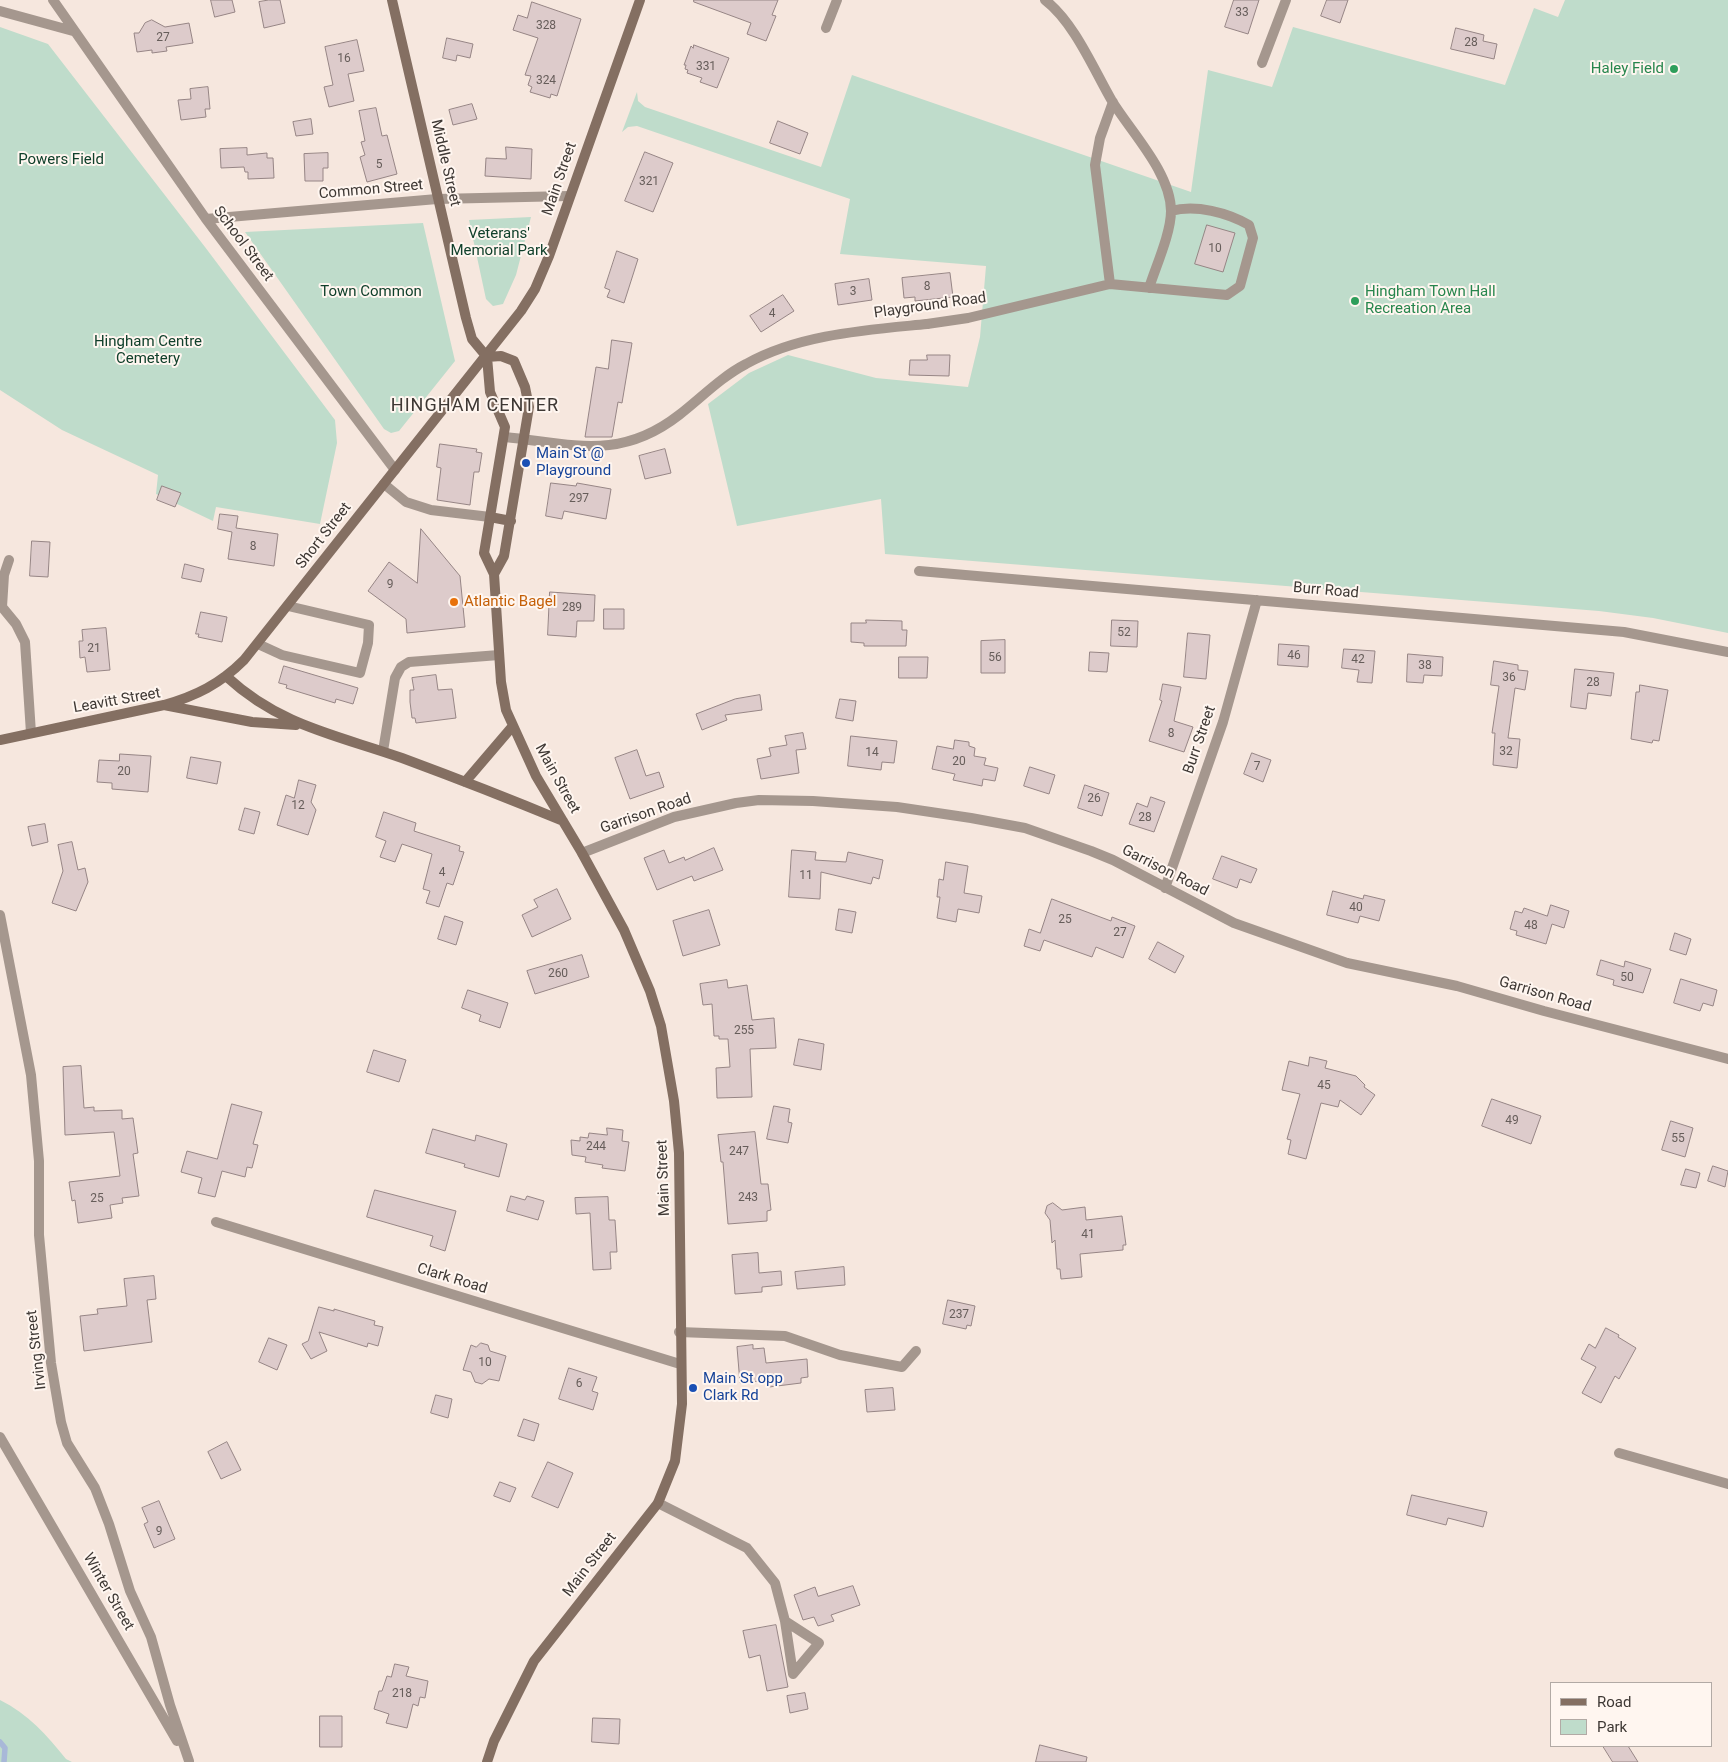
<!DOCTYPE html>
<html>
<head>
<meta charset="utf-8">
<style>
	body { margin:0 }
	#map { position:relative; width:1728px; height:1762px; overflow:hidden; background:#f6e7de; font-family:Roboto,sans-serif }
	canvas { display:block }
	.legend { position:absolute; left:1550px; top:1682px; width:162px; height:65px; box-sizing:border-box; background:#fff6f0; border:1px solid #b2aaa5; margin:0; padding:6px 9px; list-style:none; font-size:15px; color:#3e3834 }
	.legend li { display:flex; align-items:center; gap:10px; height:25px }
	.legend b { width:25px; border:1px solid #b2aaa5 }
</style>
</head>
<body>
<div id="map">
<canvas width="1728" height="1762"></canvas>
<ul class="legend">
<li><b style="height:6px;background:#846f62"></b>Road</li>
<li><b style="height:14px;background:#bfdccb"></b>Park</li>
</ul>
</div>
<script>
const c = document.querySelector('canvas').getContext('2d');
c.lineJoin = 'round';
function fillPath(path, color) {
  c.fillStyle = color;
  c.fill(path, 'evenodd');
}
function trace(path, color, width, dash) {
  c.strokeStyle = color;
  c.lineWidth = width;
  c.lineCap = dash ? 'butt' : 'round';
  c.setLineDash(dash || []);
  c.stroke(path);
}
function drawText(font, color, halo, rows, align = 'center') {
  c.font = font + ' Roboto,sans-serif';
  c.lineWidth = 4;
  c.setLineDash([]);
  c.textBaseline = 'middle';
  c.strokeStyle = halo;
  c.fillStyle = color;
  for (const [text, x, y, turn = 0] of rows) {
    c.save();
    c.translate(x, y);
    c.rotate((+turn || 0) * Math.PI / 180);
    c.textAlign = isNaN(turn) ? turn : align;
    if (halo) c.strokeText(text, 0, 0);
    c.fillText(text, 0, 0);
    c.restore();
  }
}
const green = new Path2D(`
	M1565,0h163v633l-75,-15 -54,-7 -714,-57 -4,-55 -144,27 -29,-122 41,-31 39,-18 88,23 92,9 12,-50 6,-71 -146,-12 10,-55 -213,-73 -9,1 -6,5 15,-40 1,9 7,6 176,60 31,-92 339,117 17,-122 64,17 21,-60 212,58 29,-77 24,9z
	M0,27l48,17 157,203 130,173 2,23 -17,81 -104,-17 -3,14 -57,-27 2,-19 -96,-45 -62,-40z
	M531,217l-15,58 -13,29 -10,2 -7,-7 -17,-79z
	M423,223l32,138 -56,70 -8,2 -7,-4 -139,-197z
	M0,1700c28,14 47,35 66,59l6,3h-72z`);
const stream = new Path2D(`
	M0,1742l5,6 -1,14`);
const building = new Path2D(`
	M211,0h21l3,12 -20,5z
	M269,0h11l5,23 -21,5 -5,-26z
	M694,0h84l-6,15 4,1 -10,25 -19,-7 4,-11 -57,-21z
	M1234,0h25l-11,34 -23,-7z
	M1327,0h21l-8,23 -19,-7z
	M532,2l49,17 -24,77 -6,-2 -1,4 -20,-6 2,-5 -4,-2 3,-9 -6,-1 13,-37 -25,-8 5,-15 9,3z
	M152,20l13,7 24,-4 4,20 -27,4 1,4 -15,2v-3l-15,2 -3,-19h5l6,-10z
	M1456,28l28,7 -1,6 14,3 -3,15 -43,-10z
	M447,38l26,6 -3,14 -13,-3 -1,6 -13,-3z
	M357,40l7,31 -16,3 6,27 -25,6 -5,-20 9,-2 -8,-38z
	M694,45l35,13 -12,30 -17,-6 2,-4 -15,-5 1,-3 -3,-1 1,-4h-2l7,-19 2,2z
	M208,87l2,22h-5l1,8 -25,3 -3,-20 13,-1 -1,-10z
	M472,104l5,15 -24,6 -4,-15z
	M376,108l6,28 5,-1 10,39 -30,8 -7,-25 5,-2 -4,-13 4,-1 -6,-30z
	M311,119l2,15 -17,2 -3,-14z
	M778,121l30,12 -8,21 -30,-11z
	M506,147l26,2 -1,30 -46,-3 1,-18 20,1z
	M247,148v7l20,-2v5h6l1,20 -26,1v-7h-3l-1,-5 -23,1 -1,-19z
	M645,152l28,11 -20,49 -28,-11z
	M328,153v15h-5v13h-18l-1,-27z
	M1207,225l28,8 -12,39 -28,-8z
	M617,251l21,8 -14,44 -17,-6 3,-7 -5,-2z
	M950,273l3,24 -38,4v-4l-11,1 -2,-20z
	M869,279l3,21 -34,5 -3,-21z
	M783,295l11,16 -33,21 -11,-16z
	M612,340l20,3 -10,60 -4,-1 -6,35h-27l11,-70 12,2z
	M927,355h23l-1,21 -40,-1 1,-15h17z
	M440,444l37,5 -1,3 6,1 -3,19h-5l-4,33 -33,-5 4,-32 -4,-1z
	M665,449l6,24 -26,6 -6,-23z
	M551,483l25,3 1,-3 34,6 -5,30 -42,-8 -2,8 -16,-3z
	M162,486l19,7 -6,14 -18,-7z
	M220,514l18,2 -2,12 42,6 -4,32 -46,-7 4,-27 -14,-3z
	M421,529l39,47 5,51 -58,6 -1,-14 -38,-28 21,-29 28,21z
	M32,541l18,1 -2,35 -18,-1z
	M185,564l19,5 -3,13 -19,-4z
	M550,592l45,3 -1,26h-17l-1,16 -28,-2z
	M604,609h20v20h-20z
	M201,612l26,5 -5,25 -24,-5 1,-3h-3z
	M866,620l36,1v9h5l-1,16h-42v-3l-13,-1v-19h15z
	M1112,620l26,1 -1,26 -26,-1z
	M106,628l4,42 -23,2 -2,-15 -5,1 -1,-17h4l-1,-11z
	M1188,633l22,2 -4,44 -22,-2z
	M1005,640v33h-24v-32z
	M1279,644l30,2 -1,21 -30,-2z
	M1344,649l31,2 -3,32 -15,-1 2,-12 -17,-2z
	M1090,652l19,1 -2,19 -18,-1z
	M1408,654l35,3 -1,19 -18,-1 -1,8 -16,-1z
	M899,657h29l-1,21h-28z
	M1494,661l24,4v5l10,1 -3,19 -10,-2 -7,50 12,1 -3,29 -24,-3 2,-32h-3l7,-47 -8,-1z
	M284,666l74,22 -5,16 -17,-5 -1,4 -49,-15 1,-3 -8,-2z
	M1575,669l39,4 -3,23 -23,-3 -2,16 -15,-2z
	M436,675l2,15 14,-1 4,29 -40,5 -1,-5h-3l-2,-16v-12h4l-2,-12z
	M1163,684l18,3 -7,34 19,6 -9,25 -35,-11 13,-40 -2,-1z
	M1640,685l28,5 -9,51 -6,-1 -1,3 -21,-4 5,-47h3z
	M760,695l2,15 -37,5 2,5 -25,10 -6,-16 39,-15z
	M840,699l16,2 -3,20 -17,-3z
	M803,733l3,16 -10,1 3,23 -38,6 -4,-20 14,-3 -2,-8 18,-3 -2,-9z
	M851,736l46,5 -3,22 -12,-1 -1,8 -33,-4z
	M955,740l14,2v4l6,2 -1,8 12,2 -2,7 14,3 -3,13 -12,-2 -1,7 -29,-6 2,-6 -23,-5 5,-23 16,3z
	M637,750l9,26 13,-4 5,15 -34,12 -15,-41z
	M1252,753l19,7 -8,22 -19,-8z
	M120,754l31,2 -3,36 -36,-3v-6l-15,-1 2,-22 20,1z
	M191,757l30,5 -4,22 -30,-6z
	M1030,767l25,8 -6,19 -25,-8z
	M299,780l17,5 -5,17 5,8 -8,25 -31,-10 9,-30 8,3z
	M1085,785l24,8 -7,23 -24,-8z
	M1151,797l14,5 -11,30 -25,-8 8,-21 10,4z
	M245,808l15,4 -6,22 -15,-4z
	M384,812l32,11 -2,8 46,15 -1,5 5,1 -11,33 -6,-2 -8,24 -13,-4 4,-12 -7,-2 9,-35 -30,-10 -7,18 -15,-5 6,-16 -10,-4z
	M45,824l3,18 -16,4 -4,-19z
	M72,842l6,28 7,-2 3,14 -12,29 -24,-8 11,-32 -5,-26z
	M714,848l9,22 -29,11 -2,-5 -35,14 -13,-32 20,-8 5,13 15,-6 1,3z
	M792,850l24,2 -1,8 31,2 2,-10 35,8 -4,19 -6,-2 -2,7 -50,-12 -1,27 -31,-2z
	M1222,856l35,13 -6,14 -11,-4 -3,9 -24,-9z
	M946,862l22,4 -4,27 18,3 -3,17 -21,-4 -2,13 -19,-4 3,-21h-3l2,-18 4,1z
	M557,889l14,30 -39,18 -10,-22 16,-8 -4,-7z
	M1333,891l30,8 1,-4 21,5 -6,21 -19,-5 -2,7 -31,-8z
	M1052,899l59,22 1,-4 23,9 -12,32 -27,-11 -4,10 -48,-17 -4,11 -16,-5 5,-17 11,4z
	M1551,905l18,6 -5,17 -12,-4 -6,20 -30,-9 1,-4 -7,-2 5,-18 7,2 2,-5 23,8z
	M839,909l17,3 -4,21 -16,-3z
	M709,910l11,35 -37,11 -10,-35z
	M445,916l18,6 -7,23 -18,-6z
	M1675,933l16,6 -5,16 -16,-5z
	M1158,942l26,14 -9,17 -26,-14z
	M582,955l7,22 -54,17 -8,-23z
	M1601,960l23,7 1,-6 26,8 -8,24 -30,-8 1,-5 -17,-5z
	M1681,979l36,11 -4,16 -10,-3 -3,8 -26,-8z
	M727,980l1,8 19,-3 5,35 22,-2 2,30 -26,1 2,48 -35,1 -1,-30 14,-1 -2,-28h-9v-3h-5l-2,-32 -9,1 -3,-21z
	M468,990l40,13 -8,25 -21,-7 2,-6 -19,-7z
	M799,1039l25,5 -3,26 -27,-5z
	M374,1050l32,10 -7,22 -32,-10z
	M1310,1057l17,4 -2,7 31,8 9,9 -1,2 11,8 -14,20 -21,-15 -2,7 -17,-4 -15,56 -18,-5 3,-14 -4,-1 13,-45 -18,-4 7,-29 19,5z
	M81,1066l3,42 10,-1v4l28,-1v9l11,-1 5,35 -5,1 6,42 -17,2 1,5 -13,2 2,13 -34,5 -3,-23 -3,1 -3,-19 51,-6 -6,-44 -49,3 -2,-68z
	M1492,1099l49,17 -10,28 -49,-18z
	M232,1104l30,8 -9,32 5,1 -6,23 -5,-1 -2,10 -23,-6 -7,26 -17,-4 4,-15 -21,-6 6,-21 30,8z
	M774,1106l16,3 -2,13 4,1 -4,20 -21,-4z
	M1671,1121l22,7 -8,29 -23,-7z
	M607,1128l16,2 -1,11 7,1 -4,29 -23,-3 1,-3 -18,-3 1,-5 -14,-2 -1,-15 9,1v-4l8,1 1,-5 18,2z
	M433,1129l42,12 1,-6 31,9 -8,33 -35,-10 1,-3 -39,-11z
	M755,1132l6,52h7l3,26 -4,1v10l-39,3 -5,-62h-2l-3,-27z
	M1713,1166l15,5 -3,16 -17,-6z
	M1686,1169l14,4 -4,15 -15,-3z
	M375,1190l81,21 -11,40 -15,-5 3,-10 -66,-19z
	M511,1196l14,4 2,-4 17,5 -6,19 -31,-9z
	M608,1197l1,23h6l2,32h-7l1,17 -18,1 -3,-57 -14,1 -1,-16z
	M1053,1203l9,7 23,-3 1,13 36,-4 4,29h-3v5l-43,4 2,23 -21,2 -1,-10h-3l-2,-29 -3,3 -2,-23 -5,-7 2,-7z
	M758,1253l1,20 22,-2 1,14 -20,2v5l-27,2 -3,-39z
	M844,1267l1,18 -48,4 -2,-17z
	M154,1276l2,23 -9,1 5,42 -68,9 -4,-35 18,-2 -1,-5 30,-3 -3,-27z
	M948,1300l27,6 -4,20 -4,-1 -1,4 -23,-5z
	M319,1307l15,4v-2l41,12 -1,4 9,2 -5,19 -10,-3 -1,4 -48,-15 8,19 -16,8 -9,-15 6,-3z
	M1606,1328l13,7 -1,2 18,11 -17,31 -4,-3 -14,27 -19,-10 14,-26 -15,-8 8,-15 6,4z
	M269,1338l18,7 -10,25 -18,-8z
	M481,1343l7,2 2,6 16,5 -7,25 -10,-2 -7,5 -7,-2 -4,-10 -8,-2 8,-25 5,2z
	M753,1345v4l11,-1 2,15 41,-4 1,18 -7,1v5l-32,4v-7l-29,3 -3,-36z
	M569,1368l28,9 -5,14 6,2 -5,17 -34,-11z
	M893,1388l2,22 -28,2 -2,-22z
	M436,1395l16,4 -4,19 -17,-5z
	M524,1419l15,5 -5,17 -16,-5z
	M227,1442l14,28 -20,9 -13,-27z
	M548,1462l25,11 -15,35 -26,-11z
	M500,1482l16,6 -6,14 -16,-6z
	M1412,1495l75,17 -4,15 -35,-9 -2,7 -39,-10z
	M159,1501l16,38 -21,9 -10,-24 4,-2 -6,-14z
	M853,1586l7,19 -29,10 3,6 -16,5 -4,-9 -11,3 -9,-25 21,-8 3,9z
	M776,1625l12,62 -21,4 -7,-36 -11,3 -6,-27z
	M395,1664l14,3 -3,9 22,5 -3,17 -5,-1 -2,9 -5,-2 -6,24 -21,-5 3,-9 -15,-5 5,-18h3l5,-15 4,1z
	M805,1693l3,16 -18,4 -3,-17z
	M320,1716h22v31h-22z
	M593,1718l27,1 -1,25 -27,-2z
	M1040,1745l47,12 -1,5h-50z
	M1603,1746h25l10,16h-25z`);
const lane = new Path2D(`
	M1045,0c29,22 49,70 67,101 19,31 59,72 59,110 0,22 -15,55 -22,77
	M826,28l11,-28
	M1110,284l-15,-119 5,-27 13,-36
	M927,324l41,-6 142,-34 117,11 13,-9 13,-48 -4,-13c-21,-12 -53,-21 -78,-14
	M384,484l22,18 25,8 59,7
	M9,560l-5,15 -2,32 14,17 9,18 6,91
	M258,644l24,11 78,18 8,-30 1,-18 -81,-19
	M383,751l12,-73 6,-11 8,-5 90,-7
	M679,1332l106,4 55,19 62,12 14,-16
	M658,1503l89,45 28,35 10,38 8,53 26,-31 -34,-22`);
const street = new Path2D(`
	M53,0l153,219 189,251
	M0,11l73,20
	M1262,63l24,-63
	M206,219l231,-20 132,-3
	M505,437c68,7 115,24 174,-22 22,-17 42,-38 67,-51 53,-30 121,-34 181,-40
	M919,571l705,61 104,20
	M582,853l92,-36 62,-14 23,-3 54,1 84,6 74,11 54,10 66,23 22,9 121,63 113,40 110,23 87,25 184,48
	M1165,888l58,-166 34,-122
	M0,915l31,160 8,86v74l12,128 10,59 6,21 28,45 14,36 21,67 21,46 19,68 19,56
	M216,1222l464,142
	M0,1437l177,304
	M1619,1453l109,31`);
const secondary = new Path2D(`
	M392,0l74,318 6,21 15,18
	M487,357l14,-1 13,5 11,26 4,20 -25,149 -10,18
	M490,517l21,4
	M227,677c53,49 110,58 175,81 54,20 108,41 161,63
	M164,705c32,-9 56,-21 80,-45l277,-349 14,-22 14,-33 91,-256
	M0,740l164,-35 88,17 44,3
	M465,782l47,-55
	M487,1762l7,-21 40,-80 124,-158 17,-42 7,-57 -3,-251 -5,-52 -13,-75 -11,-35 -26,-61 -42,-77 -46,-77 -30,-66 -5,-28 -7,-108 -10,-21 21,-126 -15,-35 -3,-35`);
const markers = [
	[1674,69,5,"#2e9e5b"],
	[1355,301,5,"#2e9e5b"],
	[526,463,5,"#1a4fb4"],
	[454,602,5,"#e8710a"],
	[693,1388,5,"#1a4fb4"]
];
const numberNames = [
	["33",1242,13],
	["328",546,26],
	["27",163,38],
	["28",1471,43],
	["16",344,59],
	["331",706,67],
	["324",546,81],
	["5",379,165],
	["321",649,182],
	["10",1215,249],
	["8",927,287],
	["3",853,292],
	["4",772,314],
	["297",579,499],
	["8",253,547],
	["9",390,585],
	["289",572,608],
	["52",1124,633],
	["21",94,649],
	["46",1294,656],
	["56",995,658],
	["42",1358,660],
	["38",1425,666],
	["36",1509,678],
	["28",1593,683],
	["8",1171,734],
	["32",1506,752],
	["14",872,753],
	["20",959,762],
	["7",1257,767],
	["20",124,772],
	["26",1094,799],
	["12",298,806],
	["28",1145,818],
	["4",442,873],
	["11",806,876],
	["40",1356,908],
	["25",1065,920],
	["48",1531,926],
	["27",1120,933],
	["260",558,974],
	["50",1627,978],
	["255",744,1031],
	["45",1324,1086],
	["49",1512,1121],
	["55",1678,1139],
	["244",596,1147],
	["247",739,1152],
	["243",748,1198],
	["25",97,1199],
	["41",1088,1235],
	["237",959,1315],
	["10",485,1363],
	["6",579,1384],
	["9",159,1532],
	["218",402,1694]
];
const leisureNames = [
	["Haley Field",1664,69],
	["Hingham Town Hall",1365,292,"left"],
	["Recreation Area",1365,309,"left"]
];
const parkNames = [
	["Powers Field",61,160],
	["Veterans'",499,234],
	["Memorial Park",499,251],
	["Town Common",371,292],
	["Hingham Centre",148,342],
	["Cemetery",148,359]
];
const streetNames = [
	["Middle Street",445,163,77],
	["Main Street",560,179,-71],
	["Common Street",371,190,-5],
	["School Street",243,244,53],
	["Playground Road",930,306,-8],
	["Short Street",324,536,-52],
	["Burr Road",1326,591,5],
	["Leavitt Street",117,701,-10],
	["Burr Street",1200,740,-71],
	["Main Street",557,779,61],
	["Garrison Road",646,814,-19],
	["Garrison Road",1165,871,27],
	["Garrison Road",1545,995,16],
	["Main Street",664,1178,-92],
	["Clark Road",452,1279,17],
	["Irving Street",37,1350,-97],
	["Main Street",590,1565,-52],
	["Winter Street",108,1592,60]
];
const transitNames = [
	["Main St @",536,454],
	["Playground",536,471],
	["Main St opp",703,1379],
	["Clark Rd",703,1396]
];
const foodNames = [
	["Atlantic Bagel",464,602]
];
const quarterNames = [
	["HINGHAM CENTER",475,406]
];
fillPath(green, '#bfdccb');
trace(stream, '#a8b8d8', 5.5);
fillPath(building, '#ddcbcb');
trace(building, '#968585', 1);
trace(lane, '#a5978e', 10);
trace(street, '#a5978e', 10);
trace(secondary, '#846f62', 10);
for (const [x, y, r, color] of markers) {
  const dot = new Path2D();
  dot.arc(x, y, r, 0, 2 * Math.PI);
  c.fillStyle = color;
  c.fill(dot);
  trace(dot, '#fff6f0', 2);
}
drawText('12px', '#665d5a', null, numberNames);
drawText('15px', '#27864d', '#fff6f0', leisureNames, 'right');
drawText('15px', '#10402b', '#fff6f0', parkNames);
drawText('15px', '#3e3834', '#fff6f0', streetNames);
drawText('15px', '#164399', '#fff6f0', transitNames, 'left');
drawText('15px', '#c56008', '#fff6f0', foodNames, 'left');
c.letterSpacing = '1px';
drawText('18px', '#3e3834', '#fff6f0', quarterNames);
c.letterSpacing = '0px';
</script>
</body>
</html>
